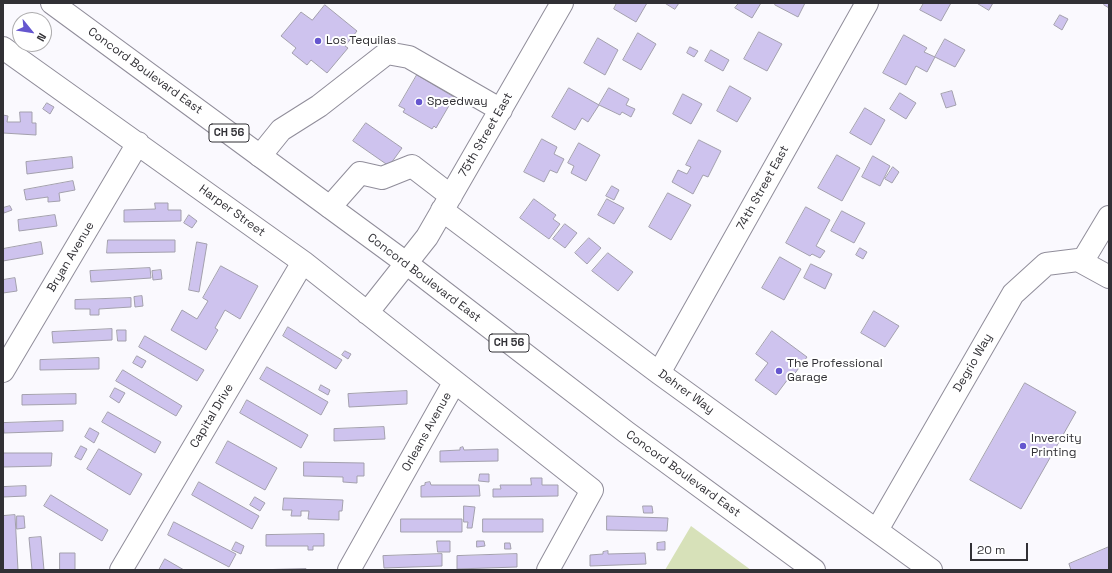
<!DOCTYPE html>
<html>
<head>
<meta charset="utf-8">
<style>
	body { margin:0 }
	#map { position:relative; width:1112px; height:573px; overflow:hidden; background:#faf9fe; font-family:"Space Grotesk",sans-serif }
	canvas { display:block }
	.frame { position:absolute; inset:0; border:4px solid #313035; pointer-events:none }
	.north { position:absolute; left:12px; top:12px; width:40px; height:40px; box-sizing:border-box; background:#fff; border:1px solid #adacae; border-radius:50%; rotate:120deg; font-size:11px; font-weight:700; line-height:16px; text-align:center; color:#313035 }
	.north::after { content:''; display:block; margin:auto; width:14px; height:18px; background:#6556cf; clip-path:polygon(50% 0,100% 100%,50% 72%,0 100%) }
	.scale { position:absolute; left:970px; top:543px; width:58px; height:18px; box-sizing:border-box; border:2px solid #313035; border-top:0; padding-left:5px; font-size:12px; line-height:14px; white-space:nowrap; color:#313035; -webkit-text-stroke:3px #fff; paint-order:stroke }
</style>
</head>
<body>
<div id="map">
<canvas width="1112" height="573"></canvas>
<div class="frame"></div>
<div class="north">N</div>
<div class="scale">20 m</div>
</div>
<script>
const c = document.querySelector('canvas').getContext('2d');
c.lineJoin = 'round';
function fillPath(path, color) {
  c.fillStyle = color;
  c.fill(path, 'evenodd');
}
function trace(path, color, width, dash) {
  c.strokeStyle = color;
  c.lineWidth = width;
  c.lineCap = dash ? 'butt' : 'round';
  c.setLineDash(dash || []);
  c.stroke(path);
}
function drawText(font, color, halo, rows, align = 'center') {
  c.font = font + ' "Space Grotesk",sans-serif';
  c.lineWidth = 4;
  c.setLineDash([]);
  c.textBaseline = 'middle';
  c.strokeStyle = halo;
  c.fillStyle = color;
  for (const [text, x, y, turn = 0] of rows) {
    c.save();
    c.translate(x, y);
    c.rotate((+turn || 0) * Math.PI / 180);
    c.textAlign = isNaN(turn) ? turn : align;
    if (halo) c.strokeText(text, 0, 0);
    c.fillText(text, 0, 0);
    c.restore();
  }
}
const green = new Path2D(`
	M691,526l60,44h-86z`);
const building = new Path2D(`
	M617,3h30l-11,19 -22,-13z
	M665,3h14l-4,6z
	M739,3h22l-9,15 -17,-10z
	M776,3h29l-7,14 -23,-12z
	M924,3h27l-10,18 -21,-11z
	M977,3h16l-4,7z
	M1105,3h4v5l-5,-3z
	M325,5l32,26 -12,15 3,2 -21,25 -16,-13 -4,5 -15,-12 4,-5 -15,-12 20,-24 11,8z
	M1060,15l8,4 -6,11 -8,-5z
	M759,32l23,12 -15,27 -23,-12z
	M638,33l18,11 -15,26 -18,-10z
	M904,35l23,13 -3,4 11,5 -8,15 -11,-6 -10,19 -23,-12z
	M598,38l20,12 -13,25 -21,-12z
	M945,39l20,11 -10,17 -20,-10z
	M690,47l8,4 -4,6 -7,-4z
	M711,50l18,10 -6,11 -18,-10z
	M417,75l37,22 -18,31 -2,-2 -2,3 -29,-17 2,-3 -6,-3z
	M730,86l21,12 -14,24 -20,-11z
	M569,88l30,17 -11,17 -6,-4 -7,12 -23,-13z
	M609,88l20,11 -3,6 9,4 -4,8 -9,-5 -2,3 -21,-10z
	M952,91l4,14 -10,3 -5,-14z
	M900,93l16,10 -10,16 -16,-10z
	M683,94l19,10 -11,20 -18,-10z
	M47,103l7,4 -4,7 -7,-5z
	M865,108l20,12 -14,25 -21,-12z
	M20,112h12v11h4v12l-33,-2v-18l5,1 -1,6h13z
	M366,123l36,25 -13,18 -36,-25z
	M542,139l15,8 -3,7 10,5 -7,14 -7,-3 -6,12 -20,-10z
	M699,140l22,11 -13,26 -5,-2 -10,19 -21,-12 6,-12 9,4 4,-7 -5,-2z
	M579,143l21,12 -14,26 -15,-8 3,-7 -6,-3z
	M837,155l23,13 -18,33 -24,-13z
	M873,156l17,10 -10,20 -18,-9z
	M72,157l1,11 -46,6 -1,-12z
	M893,167l6,5 -7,11 -7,-4z
	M73,181l2,9 -16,3 1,8 -12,1v-5l-22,3 -2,-10z
	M612,186l7,4 -5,10 -8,-4z
	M668,193l23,12 -20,35 -22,-13z
	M534,199l22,16 -3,4 7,5 -11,15 -29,-21z
	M607,199l17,9 -10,16 -16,-9z
	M155,203h13v7h13v11l-57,1v-12l31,-1z
	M10,206l2,4 -8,3 -1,-5z
	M806,207l24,13 -14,26 9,5 -5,7 -8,-4 -2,2 -24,-13z
	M842,211l23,12 -11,20 -23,-12z
	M55,215l2,11 -38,5 -1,-11z
	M189,215l8,6 -5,7 -8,-5z
	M565,224l12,9 -12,15 -12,-9z
	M589,238l12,10 -14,16 -12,-11z
	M108,240h67v12l-68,1z
	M41,242l2,12 -40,7v-12z
	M197,242l10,2 -8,48 -10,-2z
	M860,248l7,4 -4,7 -7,-4z
	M608,253l25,19 -15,19 -26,-20z
	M780,257l21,12 -17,31 -22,-12z
	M811,264l21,10 -7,15 -21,-11z
	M221,266l37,20 -18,33 -15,-9 -10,18 3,2 -12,20 -35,-20 11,-20 15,9 11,-18 -5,-3z
	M150,268l1,10 -60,4 -1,-11z
	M161,270l1,9 -9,1 -1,-9z
	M15,278l2,13 -14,2v-13z
	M142,296l1,10 -8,1 -1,-10z
	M131,298v9l-32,2v6h-9v-6h-15v-9z
	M874,311l25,15 -14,21 -24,-14z
	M288,327l54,33 -6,9 -53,-33z
	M112,329v11l-59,3 -1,-11z
	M117,330h9v11h-8z
	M772,331l35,26 -17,23 -2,-1 -12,16 -21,-15 13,-17 -12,-9z
	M145,336l59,34 -7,11 -58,-34z
	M345,351l6,3 -3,5 -6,-4z
	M137,356l9,5 -4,7 -9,-5z
	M99,358v11l-59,1v-10z
	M267,367l61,35 -7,13 -61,-36z
	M123,370l59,36 -6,10 -60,-35z
	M1025,383l51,29 -55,97 -51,-29z
	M321,385l9,5 -2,5 -9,-5z
	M115,388l10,5 -6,10 -9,-6z
	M407,391v13l-58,3 -1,-13z
	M76,394v10l-54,1v-10z
	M247,400l61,35 -7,13 -61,-35z
	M108,412l53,30 -6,11 -53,-31z
	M63,421v10l-59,2 -1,-10z
	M384,427l1,12 -51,2v-12z
	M90,428l9,5 -5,10 -9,-6z
	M228,441l49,27 -12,22 -49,-27z
	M81,446l6,3 -6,11 -6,-3z
	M463,447l1,3 34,-1v12l-58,1v-11l20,-1v-2z
	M99,449l43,25 -12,21 -43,-26z
	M3,453h49l-1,13 -48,1z
	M304,462l60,1v13h-7v7l-14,-1v-5l-39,-1z
	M480,474h9v8l-10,-1z
	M531,478h11v7h16v11l-65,1v-8h8l-1,-4h31z
	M199,482l60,34 -7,13 -60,-34z
	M430,482l1,3h48l1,11 -59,1v-11l4,-1v-2z
	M26,486v10l-23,1v-10z
	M51,495l57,35 -6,11 -58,-35z
	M255,497l10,6 -5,8 -10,-6z
	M284,498l59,2 -1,11h-3v9l-31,-1 1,-8h-8v5h-10l1,-6h-9z
	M464,506l11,1 -3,21h-5l1,-6h-4z
	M643,506h9l1,7h-9z
	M15,515l3,55h-15v-54z
	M17,516h7l1,12 -8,1z
	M607,516l61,2 -1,13 -60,-1z
	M401,519h61v13h-61z
	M483,519h60v13h-60z
	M174,522l62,32 -7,13 -61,-32z
	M324,534v12h-11v4h-5v-4h-42v-11z
	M41,537l3,33h-12l-3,-32z
	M437,541h13v11h-12z
	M477,541h7l1,5 -8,1z
	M236,542l8,4 -3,8 -9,-4z
	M665,542v8h-8v-7z
	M505,543h5l1,6h-6z
	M1109,547v23h-38l-2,-6z
	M608,551v3l37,-1 1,11 -56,2v-11l13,-1v-2z
	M60,553h15v17h-15z
	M442,554v12l-58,2 -1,-12z
	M517,554v13l-60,2v-13z
	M165,559l19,11h-25z
	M306,569v1h-52z`);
const minor = new Path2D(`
	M3,48l300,214 289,228 -44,80
	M260,156l21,-26 38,-24 68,-53 22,4 92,53
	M330,207l30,-34 22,5 30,-12 39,30
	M442,210l217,163 272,197
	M1082,262l27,-45
	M367,313l60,-76 135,-234
	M3,371l135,-228
	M659,373l208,-370
	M877,530l136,-236 33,-30 32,-4 31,17
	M121,570l182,-308
	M349,570l105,-187`);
const major = new Path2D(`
	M52,3l354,260 220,169 188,138`);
const markers = [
	[318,41,4,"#6556cf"],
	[419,102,4,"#6556cf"],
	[779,371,4,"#6556cf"],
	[1023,446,4,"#6556cf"]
];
const shields = [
	[229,133,40],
	[509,343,40]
];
const shieldNames = [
	["CH 56",229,133],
	["CH 56",509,343]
];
const poiNames = [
	["Los Tequilas",326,41],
	["Speedway",427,102],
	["The Professional",787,364],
	["Garage",787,378],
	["Invercity",1031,439],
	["Printing",1031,453]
];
const streetNames = [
	["Concord Boulevard East",145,71,36],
	["75th Street East",486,135,-60],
	["74th Street East",763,188,-61],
	["Harper Street",232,211,36],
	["Bryan Avenue",71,257,-59],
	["Concord Boulevard East",424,278,37],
	["Degrio Way",973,363,-60],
	["Dehrer Way",686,392,36],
	["Capital Drive",212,416,-59],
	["Orleans Avenue",427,432,-61],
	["Concord Boulevard East",683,474,36]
];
fillPath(green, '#d7e1b9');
fillPath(building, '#cec3ee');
trace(building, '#a3a0ad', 1);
trace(minor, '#908d9a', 24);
trace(major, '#908d9a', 24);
trace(minor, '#fff', 22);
trace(major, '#fff', 22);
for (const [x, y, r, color] of markers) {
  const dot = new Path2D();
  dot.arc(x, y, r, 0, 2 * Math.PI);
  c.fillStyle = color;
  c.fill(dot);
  trace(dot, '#fff', 1.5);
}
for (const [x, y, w] of shields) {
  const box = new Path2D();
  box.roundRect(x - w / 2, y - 9, w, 18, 3);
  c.fillStyle = '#fff';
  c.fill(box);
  trace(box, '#313035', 1);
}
drawText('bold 11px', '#313035', null, shieldNames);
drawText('12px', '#313035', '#fff', poiNames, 'left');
drawText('12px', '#313035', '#fff', streetNames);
</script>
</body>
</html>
